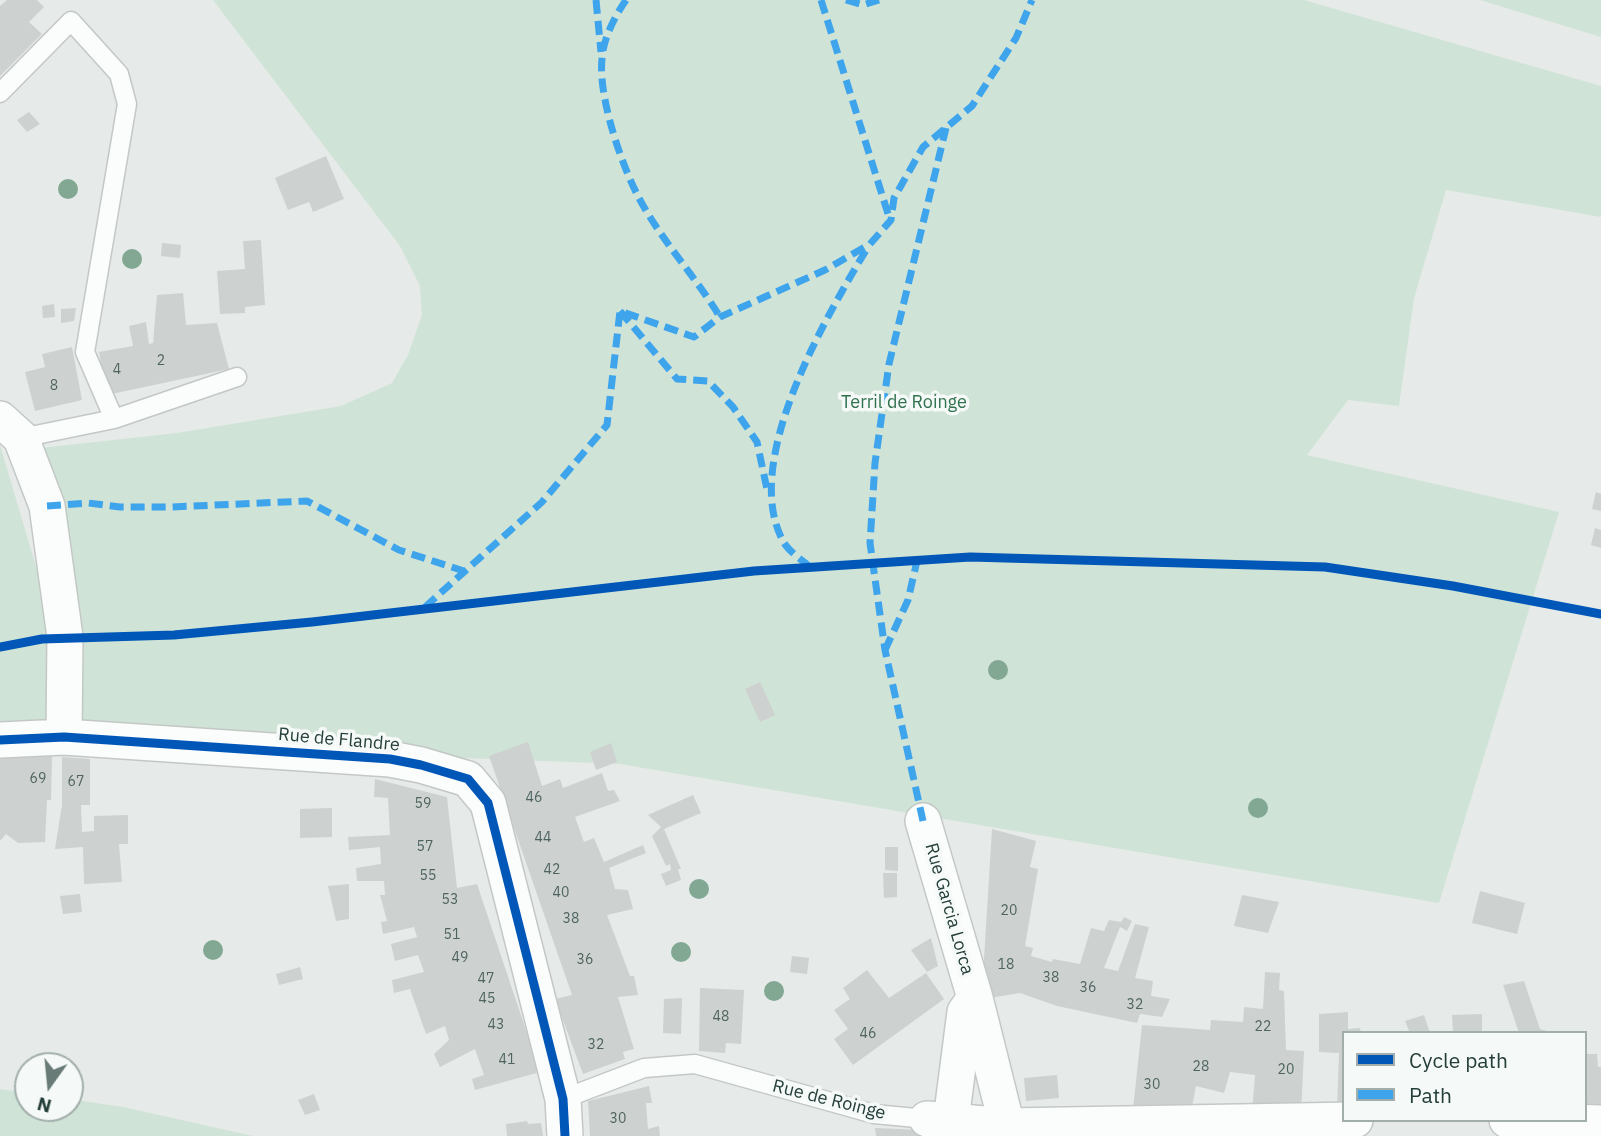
<!DOCTYPE html>
<html>
<head>
<meta charset="utf-8">
<style>
	body { margin:0 }
	#map { position:relative; width:1601px; height:1136px; overflow:hidden; background:#e6ebe9; font-family:"IBM Plex Sans",sans-serif }
	canvas { display:block }
	.legend { position:absolute; left:1342px; top:1031px; width:245px; height:91px; box-sizing:border-box; background:#f5f9f7; border:2px solid #a1aeab; margin:0; padding:9px 12px; list-style:none; font-size:21px; color:#243e39 }
	.legend li { display:flex; align-items:center; gap:14px; height:35px }
	.legend b { width:35px; border:2px solid #a1aeab }
	.north { position:absolute; left:14px; top:1052px; width:70px; height:70px; box-sizing:border-box; background:#f5f9f7; border:2px solid #a1aeab; border-radius:50%; rotate:195deg; font-size:19px; font-weight:700; line-height:28px; text-align:center; color:#243e39 }
	.north::after { content:''; display:block; margin:auto; width:24px; height:32px; background:#687b77; clip-path:polygon(50% 0,100% 100%,50% 72%,0 100%) }
</style>
</head>
<body>
<div id="map">
<canvas width="1601" height="1136"></canvas>
<ul class="legend">
<li><b style="height:9px;background:#0057b8"></b>Cycle path</li>
<li><b style="height:9px;background:#3ea4ec"></b>Path</li>
</ul>
<div class="north">N</div>
</div>
<script>
const c = document.querySelector('canvas').getContext('2d');
c.lineJoin = 'round';
function fillPath(path, color) {
  c.fillStyle = color;
  c.fill(path, 'evenodd');
}
function trace(path, color, width, dash) {
  c.strokeStyle = color;
  c.lineWidth = width;
  c.lineCap = dash ? 'butt' : 'round';
  c.setLineDash(dash || []);
  c.stroke(path);
}
function drawText(font, color, halo, rows, align = 'center') {
  c.font = font + ' "IBM Plex Sans",sans-serif';
  c.lineWidth = 7;
  c.setLineDash([]);
  c.textBaseline = 'middle';
  c.strokeStyle = halo;
  c.fillStyle = color;
  for (const [text, x, y, turn = 0] of rows) {
    c.save();
    c.translate(x, y);
    c.rotate((+turn || 0) * Math.PI / 180);
    c.textAlign = isNaN(turn) ? turn : align;
    if (halo) c.strokeText(text, 0, 0);
    c.fillText(text, 0, 0);
    c.restore();
  }
}
const green = new Path2D(`
	M213,0h1091l297,86v131l-155,-27 -32,108 -15,108 -51,-6 -41,55 252,57 -120,391 -819,-139 -620,-24v-295l66,223 4,-38 -57,-179 164,-18 164,-27 51,-23 16,-28 14,-40 -2,-29 -20,-40z
	M1480,0h121v37z
	M0,1089l28,4v15h42v-9l53,8 130,29h-253z`);
const building = new Path2D(`
	M7,0h30l7,7 -15,15 13,12 -42,42v-70z
	M29,112l11,12 -13,8 -10,-12z
	M326,156l18,43 -31,13 -4,-10 -21,8 -13,-32z
	M261,240l4,65 -20,2v6l-25,1 -3,-43 28,-2 -2,-28z
	M162,243l19,2 -1,13 -19,-2z
	M183,293l3,32 31,-2 12,46 -122,26 -8,-43 34,-6 -4,-20 17,-4 3,22 4,-1 4,-48z
	M54,304l1,13 -12,1 -1,-12z
	M76,308l-2,13 -13,2v-14z
	M72,347l10,53 -47,11 -10,-39 20,-5 -3,-13z
	M1596,492l5,2v17l-9,-2z
	M1595,528l6,2v18l-10,-3z
	M760,682l15,33 -15,7 -15,-33z
	M528,742l14,44 18,-7 3,9 39,-15 6,18 6,-1 6,11 -45,16 9,25 10,-4 10,24 39,-17 3,8 -37,15 6,21 13,1 5,19 -26,6 23,61h4l4,19 -20,2 16,52 -11,3 2,7 -42,15 -28,-75 17,-4 -83,-239z
	M611,743l6,19 -21,8 -6,-18z
	M52,756l-1,44h-4l-2,42 -27,1 -12,-9 -6,7v-83z
	M62,757l28,2v46h-9l1,27 12,-1v-15l34,-1v29h-9l3,38 -38,2 -1,-37 -28,2 7,-44z
	M375,779l72,18 10,91 20,-4 63,188 -65,18 -3,-11 12,-4 -9,-26 -35,18 -6,-13 15,-14 -4,-14 -19,8 -16,-45 -16,4 -2,-13 32,-8 -6,-17 -23,6 -4,-17 26,-7 -3,-10 -31,7 -2,-12 6,-1 -7,-26h5l-1,-14h-27l-1,-13 25,-4 -1,-17 -31,3 -1,-13 42,-2 -2,-37 -14,-1z
	M693,795l8,18 -37,16 17,40h-3l3,11 -15,6 -5,-12 10,-4 -1,-6 -4,2 -14,-30 9,-9 -13,-12z
	M332,808v29l-32,1v-29z
	M992,829l44,12 -6,26 8,2 -13,77 8,2 -2,8 21,6 1,-3 27,5 11,-36 13,3 5,-11 12,2 3,-5 8,4 -5,10 -7,-4 -16,41 14,3 17,-47 14,3 -14,51 18,3 -2,15 19,3 -8,18 -22,-3 -3,9 -80,-17 -37,-13 -31,5 -6,-23z
	M885,847h13v24l-13,-1z
	M883,873h14v24l-13,1z
	M349,884v35l-13,2 -8,-35z
	M1480,891l45,12 -8,31 -45,-11z
	M80,894l2,18 -19,2 -3,-18z
	M1242,895l37,7 -11,31 -34,-7z
	M931,938l7,28 -11,6 -16,-22z
	M792,956l17,2 -2,16 -17,-2z
	M300,967l3,12 -24,6 -3,-11z
	M867,970l22,28 37,-25 18,26 -91,66 -19,-26 14,-10 -14,-19 16,-11 -7,-11z
	M1265,972l15,1 -1,17 5,1 2,59 18,1 -3,63 -49,-2 3,-37 -25,-3 -6,21 -28,-7 -5,26 -58,-3 9,-84 68,5 1,-10 32,2 1,-15 19,2z
	M1524,981l16,48 14,4h-35l-16,-48z
	M700,988l44,2 -3,54 -15,-1 -1,10 -26,-2z
	M682,998l-1,36 -18,-1 1,-34z
	M1348,1012v17l12,-1 1,5h-17v75h-7l2,-55 -20,-1v-38z
	M1482,1014v19h-29l-1,-18z
	M1424,1015l6,18h-20l-5,-12z
	M1585,1054h12l1,13h3v37h-16z
	M1057,1075l2,23 -33,3 -2,-23z
	M649,1086l3,17h-6l2,26 11,-3 1,10h-70l-2,-35z
	M314,1094l6,16 -15,5 -7,-15z
	M527,1121l1,3 13,-1 2,13h-36l-1,-12z
	M875,1128l48,2v6h-47z`);
const lane = new Path2D(`
	M0,93l71,-72 48,53 8,30 -42,248 29,67
	M21,438l93,-19 123,-42
	M563,1099l81,-31 51,-4 179,50 53,5`);
const street = new Path2D(`
	M0,419l21,19 26,68 18,131 -1,100
	M0,740l64,-3 326,22 31,6 47,14 20,24 75,296 2,37
	M923,821l52,177 32,128
	M927,1119l80,7 348,-6
	M1507,1120l94,3
	M949,1136l16,-124 10,-14`);
const quiet = new Path2D(`
	M596,0l5,52
	M626,0c-11,16 -23,39 -24,59 -4,37 19,105 37,139 22,42 56,78 81,119
	M821,0l68,217
	M846,0l17,5 16,-5
	M620,311l57,68 31,2 25,26 24,35 11,52
	M47,506l41,-3 32,4h52l135,-6 92,49 65,21
	M810,567c-8,-7 -22,-16 -27,-26 -43,-79 44,-226 85,-294
	M425,607l117,-105 65,-77 13,-114 74,26 26,-20 105,-47 45,-26 21,-24 3,-22 29,-51 49,-41 44,-68 16,-38
	M885,650l23,-50 9,-39
	M923,821l-38,-171 -15,-107 5,-80 14,-99 57,-236`);
const cycleway = new Path2D(`
	M0,647l42,-8 132,-4 138,-13 442,-51 216,-14 355,10 128,19 148,28
	M0,740l64,-3 326,22 31,6 47,14 20,24 75,296 2,37`);
const trees = [
	[68,189],
	[132,259],
	[998,670],
	[1258,808],
	[699,889],
	[213,950],
	[681,952],
	[774,991]
];
const numberNames = [
	["2",161,361],
	["4",117,370],
	["8",54,386],
	["69",38,779],
	["67",76,782],
	["46",534,798],
	["59",423,804],
	["44",543,838],
	["57",425,847],
	["42",552,870],
	["55",428,876],
	["40",561,893],
	["53",450,900],
	["20",1009,911],
	["38",571,919],
	["51",452,935],
	["49",460,958],
	["36",585,960],
	["18",1006,965],
	["38",1051,978],
	["47",486,979],
	["36",1088,988],
	["45",487,999],
	["32",1135,1005],
	["48",721,1017],
	["43",496,1025],
	["22",1263,1027],
	["46",868,1034],
	["32",596,1045],
	["41",507,1060],
	["28",1201,1067],
	["20",1286,1070],
	["30",1152,1085],
	["30",618,1119]
];
const parkNames = [
	["Terril de Roinge",904,403]
];
const streetNames = [
	["Rue de Flandre",339,740,5],
	["Rue Garcia Lorca",949,909,74],
	["Rue de Roinge",829,1100,14]
];
fillPath(green, '#d0e3d7');
fillPath(building, '#cdd2d0');
trace(lane, '#c3c8c6', 21);
trace(street, '#c3c8c6', 38);
trace(lane, '#fbfcfc', 18);
trace(street, '#fbfcfc', 35);
trace(quiet, '#3ea4ec', 7, [14, 7]);
trace(cycleway, '#0057b8', 9);
c.fillStyle = '#82a894';
for (const [x, y] of trees) {
  c.beginPath();
  c.arc(x, y, 10, 0, 2 * Math.PI);
  c.fill();
}
drawText('14px', '#4f6460', null, numberNames);
drawText('18px', '#31724f', '#f5f9f7', parkNames);
drawText('18px', '#243e39', '#f5f9f7', streetNames);
</script>
</body>
</html>
